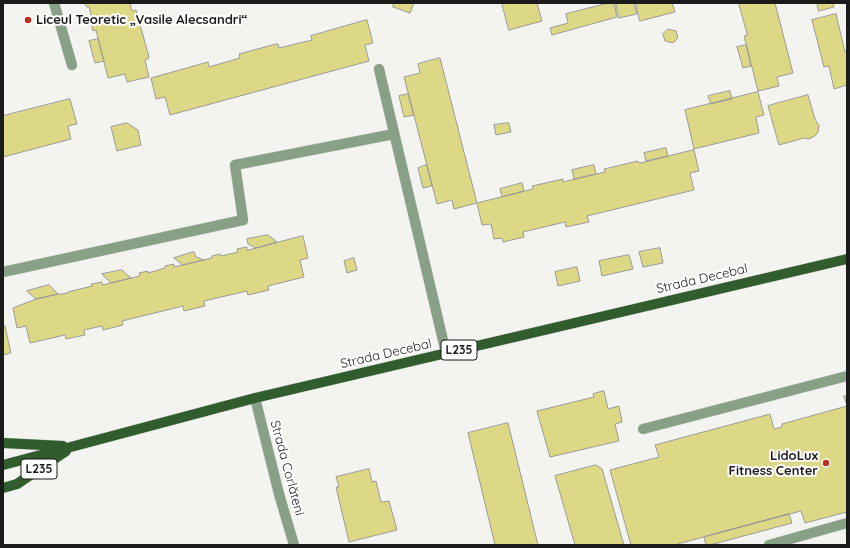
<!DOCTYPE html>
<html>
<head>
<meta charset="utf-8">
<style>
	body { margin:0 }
	#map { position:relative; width:850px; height:548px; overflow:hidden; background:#f3f4f0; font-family:Quicksand,sans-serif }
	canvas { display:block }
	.frame { position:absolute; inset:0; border:4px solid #1a1b1a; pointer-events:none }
</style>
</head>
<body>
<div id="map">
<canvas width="850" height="548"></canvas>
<div class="frame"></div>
</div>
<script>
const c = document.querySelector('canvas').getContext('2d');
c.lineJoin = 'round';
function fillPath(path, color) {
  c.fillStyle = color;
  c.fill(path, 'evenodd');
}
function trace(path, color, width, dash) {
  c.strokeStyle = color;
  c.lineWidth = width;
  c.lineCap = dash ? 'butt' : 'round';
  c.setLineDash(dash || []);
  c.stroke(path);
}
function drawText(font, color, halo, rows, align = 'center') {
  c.font = font + ' Quicksand,sans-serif';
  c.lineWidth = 4;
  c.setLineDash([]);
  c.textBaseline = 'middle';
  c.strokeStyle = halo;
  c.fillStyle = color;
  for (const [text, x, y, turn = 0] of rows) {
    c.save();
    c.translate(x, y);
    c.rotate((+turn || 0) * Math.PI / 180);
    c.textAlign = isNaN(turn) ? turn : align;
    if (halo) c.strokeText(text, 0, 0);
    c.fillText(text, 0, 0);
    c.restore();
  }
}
const building = new Path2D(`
	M85,3h45l2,8 4,-1 13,47v1l-4,2 4,17 -22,5 -2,-8 -17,4 -12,-48 -3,1 -2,-8h2l-4,-16h-2z
	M394,3h20l-4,10 -17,-6z
	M502,3h35l5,18 -33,9z
	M609,3h5l3,14 -65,18 -2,-7 18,-5 -2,-9z
	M616,3h18l3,11 -18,4z
	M636,3h36l3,9 -35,9z
	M739,3h36l18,70 -16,4 2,9 -21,5 -14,-55 3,-1z
	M817,3h16l1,4 -15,4z
	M836,14l9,38 1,-1 1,2v32l-13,4 -5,-23 -5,1 -12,-47z
	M367,20l6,23 -8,2 4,16 -199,54 -5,-18 -9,2 -5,-21 57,-16 1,5 31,-9 -1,-4 37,-10h2l1,4 33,-8 -1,-4z
	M668,29l8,2 2,7 -5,5 -8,-2 -2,-7z
	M98,39l6,22 -9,2 -6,-22z
	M746,45l5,21 -8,2 -6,-21z
	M440,58l37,145 -23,6 -2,-9 -15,4 -33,-127 16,-4 -2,-9z
	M730,91l2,8 -21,5 -3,-8z
	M758,92l6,23 -8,2 3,16 -65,16 -9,-39z
	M408,94l6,21 -10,2 -5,-21z
	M808,95l7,24 4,7 -1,6 -3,4 -6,3 -5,-1 -25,7 -11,-39z
	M70,99l7,25 -9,2 3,13 -68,18v-41z
	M127,123l11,7 3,15 -24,6 -6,-24z
	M509,123l2,9 -15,3 -2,-10z
	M666,148l2,8 -22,5 -2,-8z
	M694,150l5,21 -9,2 4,17 -107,26 2,6 -23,5 -1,-5 -42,10 1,5 -21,5 -1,-4 -8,1 -3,-15 -9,1 -5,-22 56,-14 -1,-3 31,-7v3l42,-10 -1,-3 34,-8 1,2z
	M427,165l5,21 -9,2 -5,-20z
	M594,165l2,9 -22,5 -2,-9z
	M522,183l2,8 -22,6 -2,-8z
	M268,235l9,7 -21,6 -8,-4 -1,-5z
	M303,236l5,22 -8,2 4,17 -36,9 1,4 -21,5 -1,-4 -43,10 1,5 -21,5 -1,-5 -61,15 1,4 -20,5 -1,-4 -18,4 1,5 -19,4 -1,-4 -35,8 -4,-17 -9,2 -4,-20 23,-9 22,-5h4l6,-1v-1l24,-6 -1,-2 11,-2v3l38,-9 -1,-3 9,-2v2l17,-5v-2l9,-2v3l38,-9v-2l8,-2 1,2 17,-4 -1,-3 10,-2v3z
	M660,248l3,15 -20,4 -4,-15z
	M194,252l2,5 8,3 -21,5 -9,-7z
	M629,255l4,14 -31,7 -3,-15z
	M354,258l3,12 -10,3 -3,-12z
	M577,267l3,14 -22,5 -3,-14z
	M122,270l9,8 -20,5 -9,-9z
	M49,285l9,9 -22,5 -9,-8z
	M3,326h2l6,27 -8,2z
	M604,391l4,18 11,-3 3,16 -7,2 4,17 -69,16 -13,-46 57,-14 -1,-3z
	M844,396h3v116l-42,11 -4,-12 -127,34h-43l-21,-75 49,-13 -4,-12 115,-31 4,15 8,-2v-3l65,-18z
	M508,423l30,122h-43l-27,-112z
	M596,465l6,4 22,76h-49l-20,-69z
	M369,469l3,13 4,-1 5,21 8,-1 8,29 -48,12 -13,-55h3l-3,-10z
	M789,514l3,9 -82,22h-4l-2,-8z`);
const minor = new Path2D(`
	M54,3l18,62
	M379,69l67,284
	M3,272l240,-52 -8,-55 159,-31
	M255,398l24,96 15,51
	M643,429l204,-53
	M769,545l78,-22`);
const major = new Path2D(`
	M3,443l60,3
	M3,465l252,-67 592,-139
	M3,488l14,-4 49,-33`);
const markers = [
	[28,20,4,"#bd311e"],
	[826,463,4,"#bd311e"]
];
const shields = [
	[459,350,36],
	[39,469,36]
];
const shieldNames = [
	["L235",459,350],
	["L235",39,469]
];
const poiNames = [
	["Liceul Teoretic „Vasile Alecsandri“",36,20],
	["LidoLux",818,456,"right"],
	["Fitness Center",818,471,"right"]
];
const streetNames = [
	["Strada Decebal",702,279,-13],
	["Strada Decebal",386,354,-13],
	["Strada Corlăteni",287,468,75]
];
fillPath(building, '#dcd885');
trace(building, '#9b9b98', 1);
trace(minor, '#d0d1ce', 11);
trace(major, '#d0d1ce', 11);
trace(minor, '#88a186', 10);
trace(major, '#305c2e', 10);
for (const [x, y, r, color] of markers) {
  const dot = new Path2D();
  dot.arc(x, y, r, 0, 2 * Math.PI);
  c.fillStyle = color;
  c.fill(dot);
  trace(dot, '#fff', 1.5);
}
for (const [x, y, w] of shields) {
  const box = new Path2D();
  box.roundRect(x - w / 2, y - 10, w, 20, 3);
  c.fillStyle = '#fff';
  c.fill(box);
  trace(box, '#1a1b1a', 1);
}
drawText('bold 12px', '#1a1b1a', null, shieldNames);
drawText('bold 13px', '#1a1b1a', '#fff', poiNames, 'left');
drawText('13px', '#1a1b1a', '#fff', streetNames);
</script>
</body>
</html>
